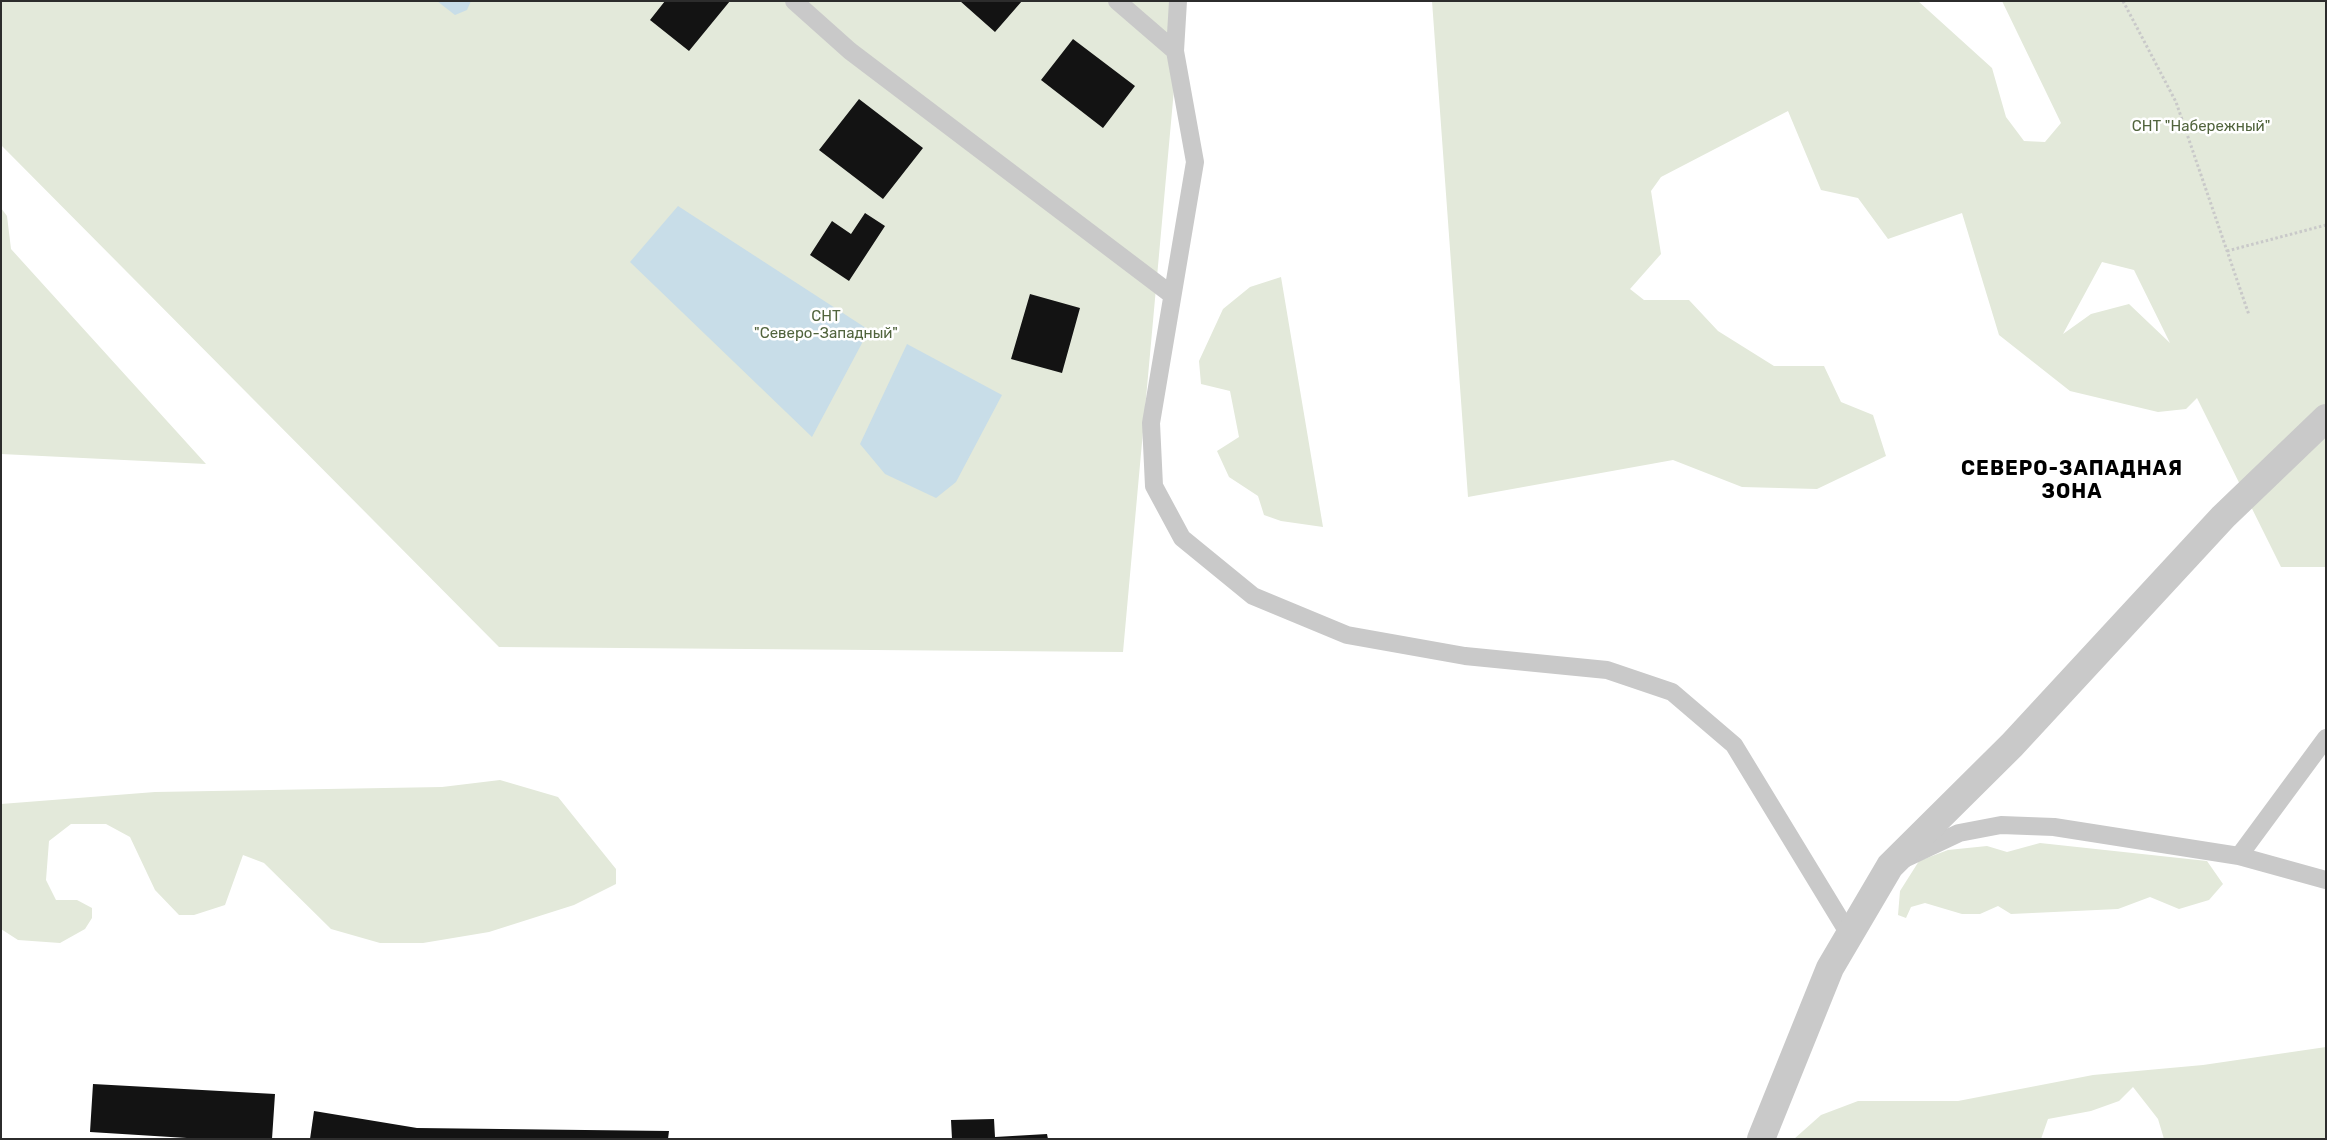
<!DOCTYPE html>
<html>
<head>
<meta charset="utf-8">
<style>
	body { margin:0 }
	#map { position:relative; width:2327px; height:1140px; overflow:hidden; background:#fff; font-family:Rubik,sans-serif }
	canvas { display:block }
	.frame { position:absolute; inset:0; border:2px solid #2c2c2c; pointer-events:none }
</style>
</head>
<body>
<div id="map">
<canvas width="2327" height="1140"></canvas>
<div class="frame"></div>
</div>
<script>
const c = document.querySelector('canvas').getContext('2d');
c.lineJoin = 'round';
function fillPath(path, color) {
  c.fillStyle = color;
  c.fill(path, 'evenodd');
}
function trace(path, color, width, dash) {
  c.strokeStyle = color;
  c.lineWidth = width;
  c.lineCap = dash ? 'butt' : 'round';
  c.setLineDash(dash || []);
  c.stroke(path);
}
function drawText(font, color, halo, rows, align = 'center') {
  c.font = font + ' Rubik,sans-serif';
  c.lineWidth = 5;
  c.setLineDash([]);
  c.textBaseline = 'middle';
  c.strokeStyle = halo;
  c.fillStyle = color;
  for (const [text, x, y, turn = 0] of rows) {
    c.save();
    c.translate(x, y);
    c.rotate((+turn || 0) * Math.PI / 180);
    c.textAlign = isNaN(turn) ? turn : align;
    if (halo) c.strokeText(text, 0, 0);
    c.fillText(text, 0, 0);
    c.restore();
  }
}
const green = new Path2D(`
	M1,1h1181l-59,651 -624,-5 -498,-502z
	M1432,1h486l74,67 14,49 18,24 21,1 16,-19 -59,-122h324v566h-45l-84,-169 -11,11 -28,3 -88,-21 -71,-56 -37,-122 -74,26 -30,-41 -37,-8 -33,-79 -127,66 -10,14 10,63 -31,35 14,11h45l29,31 56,35h50l17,36 32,13 13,41 -69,33 -75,-2 -69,-27 -205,37zM2102,262l32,8 36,73 -41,-39 -38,10 -28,20z
	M1,208l6,8 4,33 195,215 -205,-10z
	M1281,277l42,250 -42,-6 -17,-6 -6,-19 -29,-19 -12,-26 22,-14 -9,-46 -29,-7 -2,-23 24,-52 27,-22z
	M500,780l58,17 58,72v15l-42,21 -85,27 -66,11h-43l-49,-14 -67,-66 -21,-8 -18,50 -31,10h-15l-24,-25 -25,-53 -24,-13h-35l-22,17 -3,39 10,20h21l15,8v10l-7,11 -25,14 -42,-3 -17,-11v-125l154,-12 287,-5z
	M2040,843l167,18 16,23 -14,16 -30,9 -29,-12 -32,12 -107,5 -13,-8 -18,8h-18l-37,-11 -14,4 -5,11 -8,-3 2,-24 19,-30 29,-11 39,-4 20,6z
	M2326,1047v92h-162l-6,-20 -25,-32 -14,14 -28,10 -43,8 -7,20h-247l27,-24 37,-14h100l135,-26 110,-10z`);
const water = new Path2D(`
	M437,1h34l-4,9 -12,5z
	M678,206l191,124 -57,107 -182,-175z
	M907,344l95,51 -46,87 -20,16 -51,-24 -25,-30z`);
const building = new Path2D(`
	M665,1h65l-41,50 -39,-31z
	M960,1h62l-27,31z
	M1073,39l62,47 -32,42 -62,-48z
	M859,99l64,49 -40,51 -64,-49z
	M865,213l20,13 -36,55 -39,-26 22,-34 19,13z
	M1030,294l50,14 -18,65 -51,-14z
	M93,1084l182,10 -3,45h-69l-113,-7z
	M314,1111l103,17 252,3 -1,8h-358z
	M994,1119l1,18 52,-3 1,5h-96l-1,-19z`);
const path = new Path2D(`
	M2123,1l53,101 73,213
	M2227,251l99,-26`);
const lane = new Path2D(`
	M794,1l56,50 322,244
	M1117,1l58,50
	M1178,1l-3,50 20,111 -44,261 3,63 28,52 71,58 94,39 118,21 142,14 65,22 62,53 115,189
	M2239,856l87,-118
	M1906,858l53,-25 42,-8 53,2 185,29 87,24`);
const street = new Path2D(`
	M1761,1139l69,-171 60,-102 122,-121 211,-228 103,-99`);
const parkNames = [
	["СНТ \"Набережный\"",2201,127],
	["СНТ",826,317],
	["\"Северо-Западный\"",826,334]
];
const districtNames = [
	["СЕВЕРО-ЗАПАДНАЯ",2072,469],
	["ЗОНА",2072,492]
];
fillPath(green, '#e3e9da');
fillPath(water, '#c8dde8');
fillPath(building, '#131313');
trace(path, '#c9c9c9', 3, [2.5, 2.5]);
trace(lane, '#c9c9c9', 18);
trace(street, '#c9c9c9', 28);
drawText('15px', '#51643d', '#fff', parkNames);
c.letterSpacing = '1px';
drawText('bold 20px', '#000', '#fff', districtNames);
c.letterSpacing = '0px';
</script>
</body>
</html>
